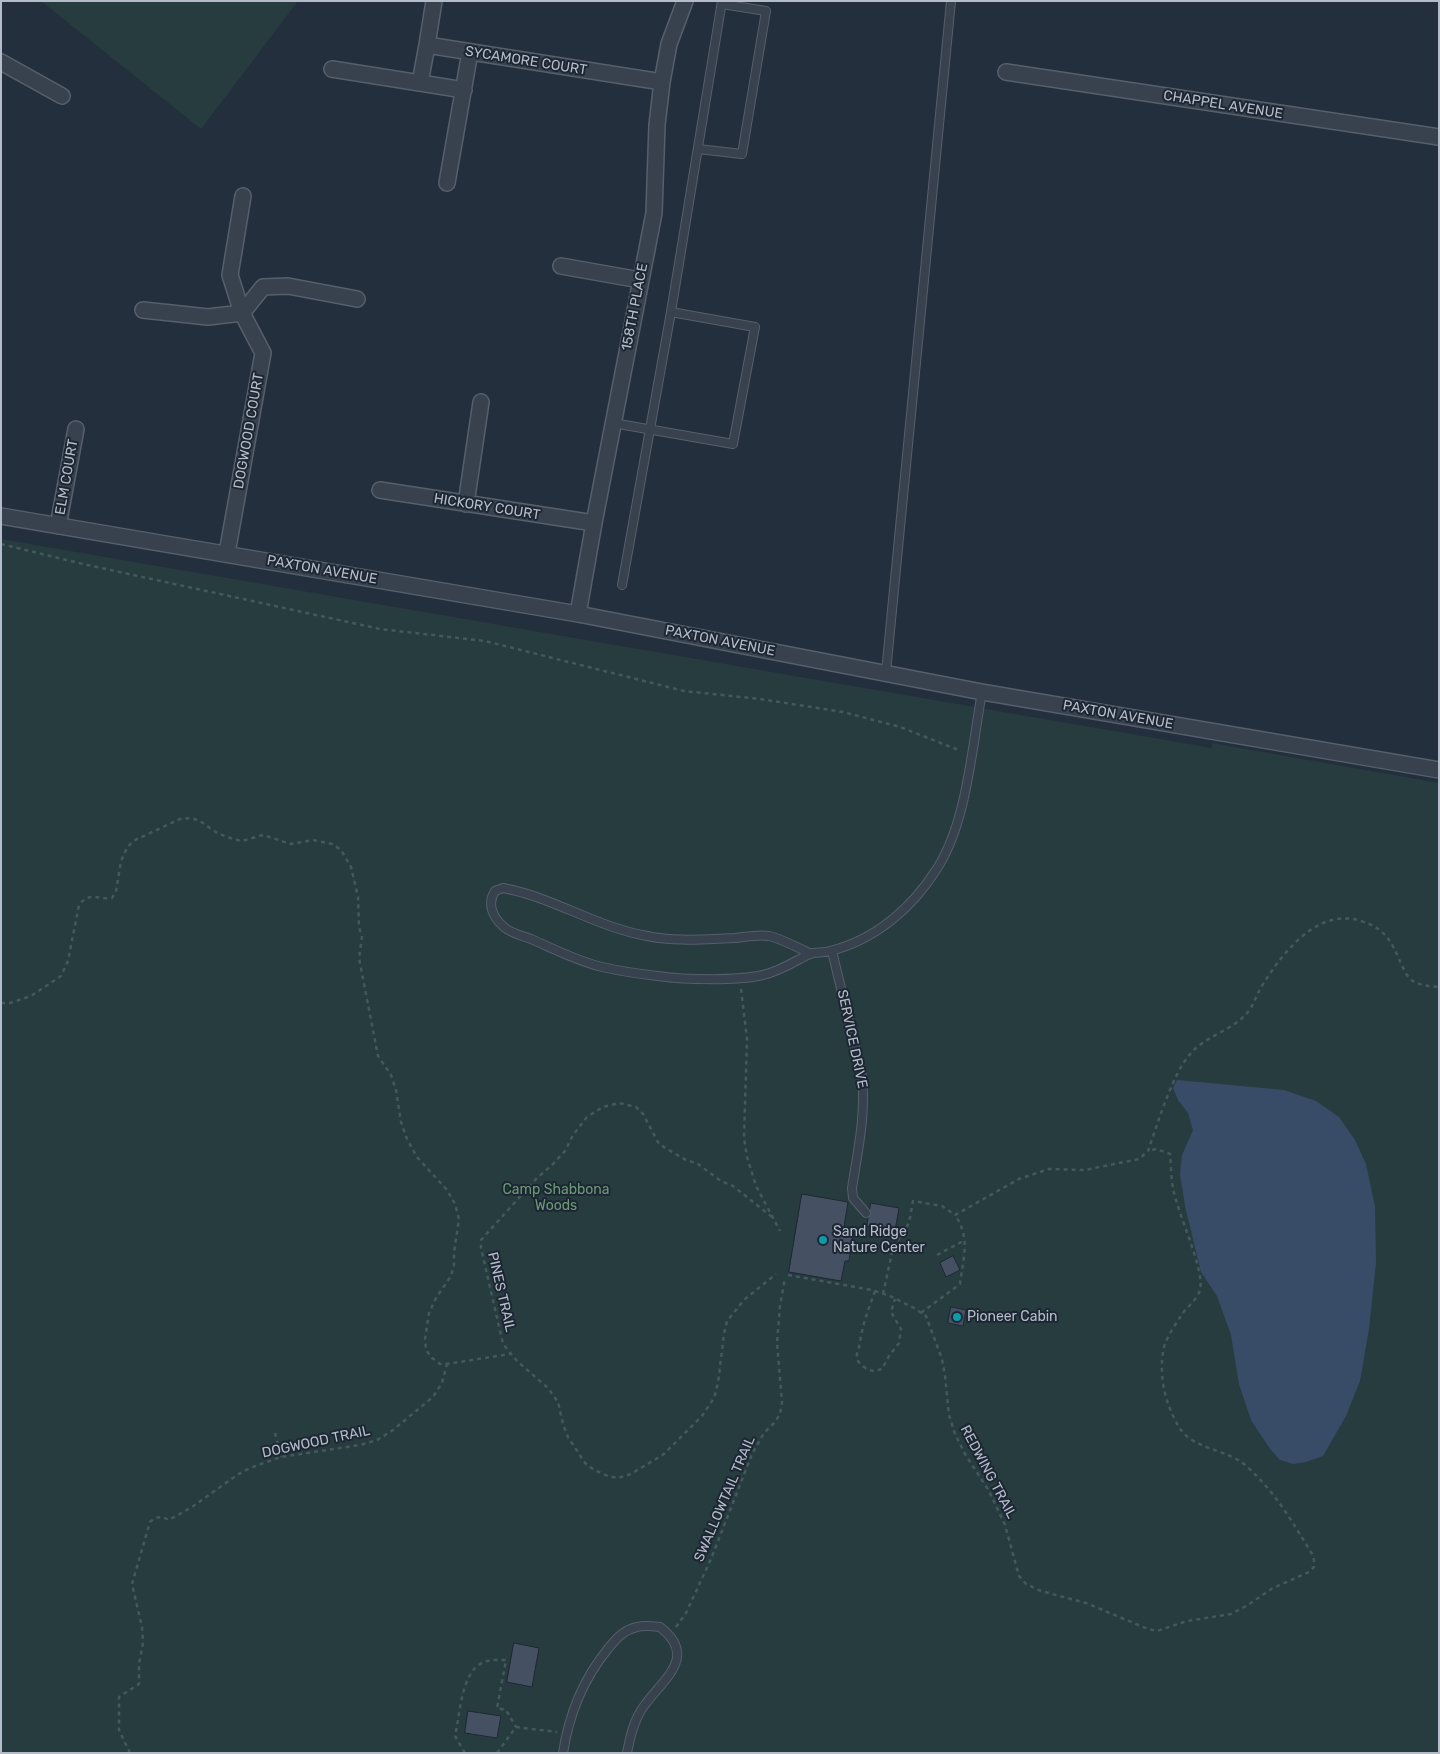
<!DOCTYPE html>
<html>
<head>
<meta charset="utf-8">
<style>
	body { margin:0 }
	#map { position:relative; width:1440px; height:1754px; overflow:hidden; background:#242f3e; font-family:Rubik,sans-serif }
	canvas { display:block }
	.frame { position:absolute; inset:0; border:2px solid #b4bcc9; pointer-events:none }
</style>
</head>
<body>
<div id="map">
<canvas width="1440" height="1754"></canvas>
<div class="frame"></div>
</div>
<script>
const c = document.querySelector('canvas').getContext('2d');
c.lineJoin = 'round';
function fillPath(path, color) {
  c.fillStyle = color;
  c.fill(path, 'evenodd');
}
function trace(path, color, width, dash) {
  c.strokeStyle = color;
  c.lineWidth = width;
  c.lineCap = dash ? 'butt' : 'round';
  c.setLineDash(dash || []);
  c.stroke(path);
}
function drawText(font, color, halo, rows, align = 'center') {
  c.font = font + ' Rubik,sans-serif';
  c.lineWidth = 4;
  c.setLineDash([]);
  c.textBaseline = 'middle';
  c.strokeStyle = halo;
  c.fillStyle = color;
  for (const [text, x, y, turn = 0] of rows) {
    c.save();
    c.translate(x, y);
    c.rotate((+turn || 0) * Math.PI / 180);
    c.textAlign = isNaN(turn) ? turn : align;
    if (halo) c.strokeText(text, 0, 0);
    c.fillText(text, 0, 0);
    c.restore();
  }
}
const green = new Path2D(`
	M41,1h257l-97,128z
	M1,539l1211,209v-5l227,40v970h-1438z`);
const water = new Path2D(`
	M1177,1080l107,10 32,11 23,16 16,23 11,24 9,43 1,56 -7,66 -9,52 -14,35 -23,40 -17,6 -13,2 -13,-4 -10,-11 -19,-29 -12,-36 -8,-49 -14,-39 -16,-24 -16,-66 -5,-32 2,-19 11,-25 -5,-17 -10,-13 -5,-12z`);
const building = new Path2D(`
	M802,1194l46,8 -5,31 10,2 -4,26h-4l-4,20 -52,-9z
	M871,1203l28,5 -4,23 -28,-5z
	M953,1256l7,14 -14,7 -6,-14z
	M951,1307l15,3 -3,16 -15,-3z
	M514,1643l25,5 -7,39 -25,-5z
	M468,1711l33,5 -4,22 -32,-5z`);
const path = new Path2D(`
	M1,544l82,20 297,65 105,12 199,50 76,8 83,13 57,15 61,24
	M741,989l6,50 -3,99 3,19 9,29 24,45
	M1,1003h9l21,-7 30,-20 7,-15 11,-56c11,-14 18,-5 33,-7l4,-7 5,-30 6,-13 6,-7 47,-22 11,-1 9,3 17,12 16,6 9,2 21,-6 28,9 22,-4 19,4 9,6 10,17 7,30 1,30 3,10 -3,21 19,98 13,19 5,15 5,32 6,17 10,18 30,33 8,14 4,15 -5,33v13l-3,11 -15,22 -7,15 -4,26 1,11 6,8 8,6h7l63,-10
	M772,1217l-39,-31 -12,-5 -23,-17 -14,-5 -25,-15 -16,-30 -7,-7 -17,-4 -16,4 -16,10 -14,18 -8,16 -12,13 -17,15 -55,61v8l22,96 14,17 31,27 10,14 5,22 5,13 17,26 9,7 14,6 10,2 13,-4 33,-20 38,-38 12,-18 4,-15 6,-49 3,-13 17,-21 32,-26
	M937,1255l28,-15
	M788,1275l84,15 18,6 24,12 12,8 16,43 3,17 4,39 6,19 10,20 24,37 16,34 14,51 7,8 15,7 45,12 62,26 9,2 30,-10 44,-7 17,-9 25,-17 36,-16 5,-5v-7l-2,-6c-20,-33 -38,-64 -68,-90 -19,-15 -52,-15 -65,-37 -14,-23 -21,-53 -15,-80 3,-11 12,-23 18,-33 6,-8 15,-14 18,-24 5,-20 -23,-78 -27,-102 -2,-11 -2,-23 -3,-34l-14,-5 -8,2
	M875,1291c-6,17 -13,34 -15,52 -1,5 -4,10 -3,15 0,4 4,6 7,9 7,5 10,4 18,2l7,-13 10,-13 2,-14 -10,-17 4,-13
	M883,1294l10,-46 16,-25 4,-22 29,5 13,9 64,-36 30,-10 36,1 54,-11 9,-8c10,-28 24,-77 43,-98 13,-15 35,-21 50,-34 14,-12 13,-21 22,-35 20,-31 54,-77 98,-63 26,8 31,22 41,45 3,5 6,13 11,15 8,5 17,5 26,6
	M921,1313l39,-29c3,-26 11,-46 -5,-69
	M275,1433l6,24
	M676,1627l10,-14 25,-54 41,-105 12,-21 11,-11 5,-8 2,-12 -5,-59 3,-37 5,-28
	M130,1753l-11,-23v-33l20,-13v-20l4,-21 -1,-16 -10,-43 18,-62c7,-6 11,-6 19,-2l23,-13 45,-32 13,-7 31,-11 79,-12 17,-5 16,-10 40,-33 9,-14 5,-19
	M465,1753l-10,-17c5,-21 6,-63 27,-73 7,-4 16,-3 24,-3l-9,48 9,2 10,17
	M497,1753l19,-26 41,5`);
const lane = new Path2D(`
	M698,149l44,5 24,-143 -44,-7
	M613,423l120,21 22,-117 -84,-15
	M622,585l49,-273 51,-311
	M886,672l65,-671
	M832,951l30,125c4,38 -4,74 -10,112l1,10 13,15
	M811,954c-12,-6 -29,-15 -42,-18 -10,-2 -24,1 -34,2 -30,1 -59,4 -88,-2 -51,-9 -94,-39 -144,-48l-8,3c-8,12 -3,26 9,36 6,6 19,9 27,12 23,10 46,22 71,28 18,4 37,7 56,9 28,4 78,5 105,-1 13,-3 24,-9 35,-15 4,-2 9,-5 14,-7 6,-1 12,0 18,-2 45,-11 82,-43 106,-81 31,-46 36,-124 46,-178
	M563,1753c6,-39 19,-72 44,-103 8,-10 16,-20 30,-23 7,-2 15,-1 23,0 39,30 2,53 -16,79 -10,13 -14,31 -17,47`);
const street = new Path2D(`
	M427,45l7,-44
	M1,62l61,34
	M332,69l132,21
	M1006,72l433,65
	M420,83l7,-38 235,37
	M447,183l23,-131
	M561,266l79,14
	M143,310l65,7 34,-4 21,-26 25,-1 69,13
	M380,490l214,33
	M466,504l15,-102
	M1,516l577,98 404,78 457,78
	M58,526l18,-97
	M227,553l36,-200 -21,-40 -12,-38 13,-79
	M578,614l16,-91 60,-310 3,-88 5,-43 7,-38 16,-43`);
const markers = [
	[823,1240,5,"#0f9aa8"],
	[957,1317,5,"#0f9aa8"]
];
const streetNames = [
	["SYCAMORE COURT",526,61,9],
	["CHAPPEL AVENUE",1223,105,9],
	["158TH PLACE",635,307,-79],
	["DOGWOOD COURT",249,431,-80],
	["ELM COURT",67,477,-80],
	["HICKORY COURT",487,507,9],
	["PAXTON AVENUE",322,570,10],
	["PAXTON AVENUE",720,641,11],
	["PAXTON AVENUE",1118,715,10],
	["SERVICE DRIVE",852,1039,78],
	["PINES TRAIL",501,1292,77],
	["DOGWOOD TRAIL",316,1442,-12],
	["REDWING TRAIL",988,1472,62],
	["SWALLOWTAIL TRAIL",725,1499,-67]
];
const parkNames = [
	["Camp Shabbona",556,1190],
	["Woods",556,1206]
];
const poiNames = [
	["Sand Ridge",833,1232],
	["Nature Center",833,1248],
	["Pioneer Cabin",967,1317]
];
fillPath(green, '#263c3f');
fillPath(water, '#394c67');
fillPath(building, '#455162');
trace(building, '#1f2835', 1);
trace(lane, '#565f6c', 10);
trace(street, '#565f6c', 18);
trace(path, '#44595c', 2.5, [4, 4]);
trace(lane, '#38414e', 8);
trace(street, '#38414e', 15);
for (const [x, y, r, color] of markers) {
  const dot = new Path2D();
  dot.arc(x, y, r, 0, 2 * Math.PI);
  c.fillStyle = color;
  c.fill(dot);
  trace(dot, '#1d2633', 2);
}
drawText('14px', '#b4bcc9', '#1d2633', streetNames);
drawText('14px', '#6b9a76', '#1d2633', parkNames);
drawText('14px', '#b4bcc9', '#1d2633', poiNames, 'left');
</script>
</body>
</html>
